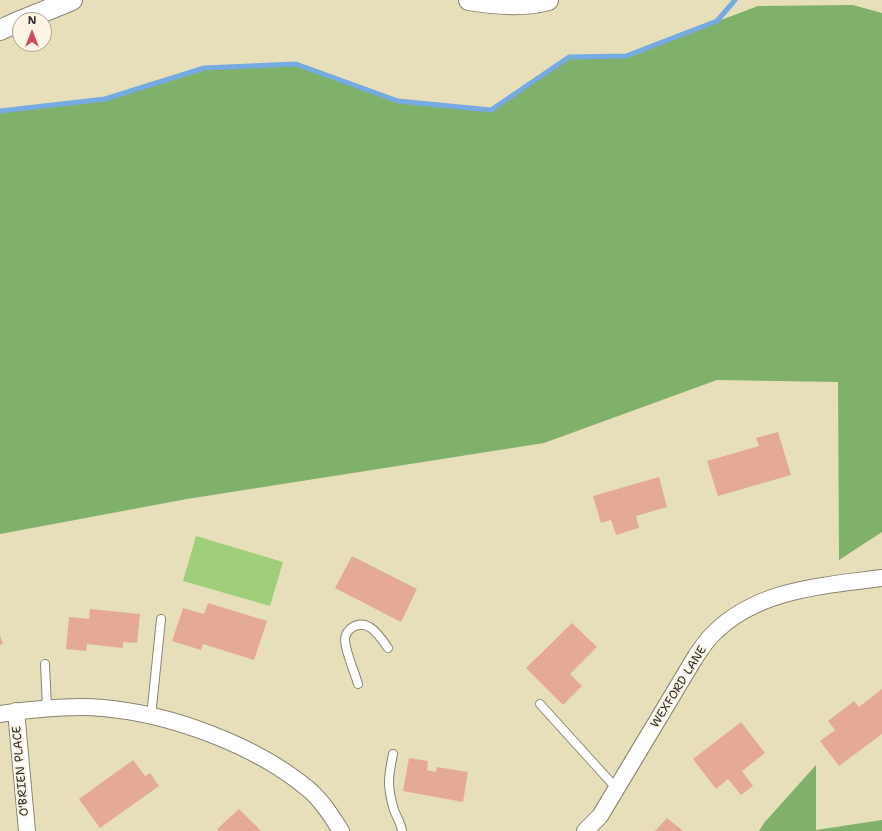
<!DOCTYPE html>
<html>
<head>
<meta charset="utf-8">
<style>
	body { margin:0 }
	#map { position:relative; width:882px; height:831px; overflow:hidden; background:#e7dfba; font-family:"Shantell Sans",sans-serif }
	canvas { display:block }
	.north { position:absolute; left:12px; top:12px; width:40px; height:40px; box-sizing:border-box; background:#fcf5e5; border:1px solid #a8a49b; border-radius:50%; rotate:0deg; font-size:11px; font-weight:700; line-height:16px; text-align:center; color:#2b2b2b }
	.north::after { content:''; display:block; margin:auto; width:14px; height:18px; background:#d1495b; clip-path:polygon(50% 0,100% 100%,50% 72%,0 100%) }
</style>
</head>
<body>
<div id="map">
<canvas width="882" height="831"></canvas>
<div class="north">N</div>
</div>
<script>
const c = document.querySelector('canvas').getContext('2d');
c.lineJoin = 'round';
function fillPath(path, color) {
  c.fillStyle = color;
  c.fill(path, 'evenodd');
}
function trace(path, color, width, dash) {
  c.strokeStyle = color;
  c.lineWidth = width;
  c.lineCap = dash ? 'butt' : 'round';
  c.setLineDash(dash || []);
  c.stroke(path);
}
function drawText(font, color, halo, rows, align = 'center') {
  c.font = font + ' "Shantell Sans",sans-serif';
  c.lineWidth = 4;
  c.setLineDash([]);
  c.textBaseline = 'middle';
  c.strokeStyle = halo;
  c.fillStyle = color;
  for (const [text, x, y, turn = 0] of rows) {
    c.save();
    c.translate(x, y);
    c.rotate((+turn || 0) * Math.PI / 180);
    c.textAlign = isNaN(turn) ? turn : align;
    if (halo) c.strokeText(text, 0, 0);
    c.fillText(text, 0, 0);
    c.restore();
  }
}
const green = new Path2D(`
	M196,536l87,26 -13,44 -87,-25z`);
const forest = new Path2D(`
	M853,5l29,8v519l-43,28 -1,-178 -121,-2 -173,63 -357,56 -187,35v-423l105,-12 99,-31 92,-4 102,37 93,9 78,-53 57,-1 132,-50z
	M816,765v65l66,-10v11h-123l5,-8z`);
const stream = new Path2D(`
	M0,111l105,-12 99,-31 92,-4 102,37 93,9 78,-53 57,-1 91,-35 18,-21`);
const building = new Path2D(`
	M778,432l13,43 -73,21 -11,-35 52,-15 -3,-8z
	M659,477l8,30 -31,9 3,12 -23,7 -5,-15 -10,3 -8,-27z
	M352,556l65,33 -16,33 -66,-34z
	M208,603l59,18 -13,39 -51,-16 -2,6 -29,-9 11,-33 21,6z
	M90,609l50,5 -3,29 -14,-1v6l-36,-4 -1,7 -20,-2 3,-32 20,2z
	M572,623l25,24 -27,27 12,12 -19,19 -37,-37z
	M0,635l3,9 -3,1z
	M882,689v45l-43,32 -19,-25 15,-11 -7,-9 26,-20 5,6z
	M741,722l24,31 -23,18 11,15 -12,9 -13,-16 -12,10 -23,-30z
	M409,758l19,3 -1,9 9,2 1,-5 31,5 -5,30 -60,-11z
	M133,760l12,16 5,-3 9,13 -59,42 -21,-29z
	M239,809l22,22h-42l-2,-2z
	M667,818l16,13h-28z`);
const service = new Path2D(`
	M45,664l2,44
	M358,684c-4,-14 -12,-30 -13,-44 0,-5 2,-8 5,-11 17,-13 29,6 38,19
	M540,704l77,85
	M151,717l10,-98
	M393,754c-5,24 -6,32 1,56 3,8 7,13 8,21`);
const minor = new Path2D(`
	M16,711l11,120
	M0,714c34,-5 69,-9 103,-6 68,6 152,37 204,80 14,11 25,29 34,43
	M585,831l15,-15 96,-160c5,-7 10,-15 17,-22 44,-45 109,-48 169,-56`);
const tertiary = new Path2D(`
	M469,0c26,4 54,7 79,0
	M23,20l49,-20
	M0,30l20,-9`);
const streetNames = [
	["WEXFORD LANE",679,687,-58],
	["O'BRIEN PLACE",21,771,-95]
];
fillPath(green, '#a0ce7b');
fillPath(forest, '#80b16b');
trace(stream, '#76aae3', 5);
fillPath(building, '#e5aa94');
trace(service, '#898572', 10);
trace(minor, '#898572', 18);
trace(tertiary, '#898572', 22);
trace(service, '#fff', 8);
trace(minor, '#fff', 16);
trace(tertiary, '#fff', 20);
drawText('12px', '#2b2b2b', '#fcf5e5', streetNames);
</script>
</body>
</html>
